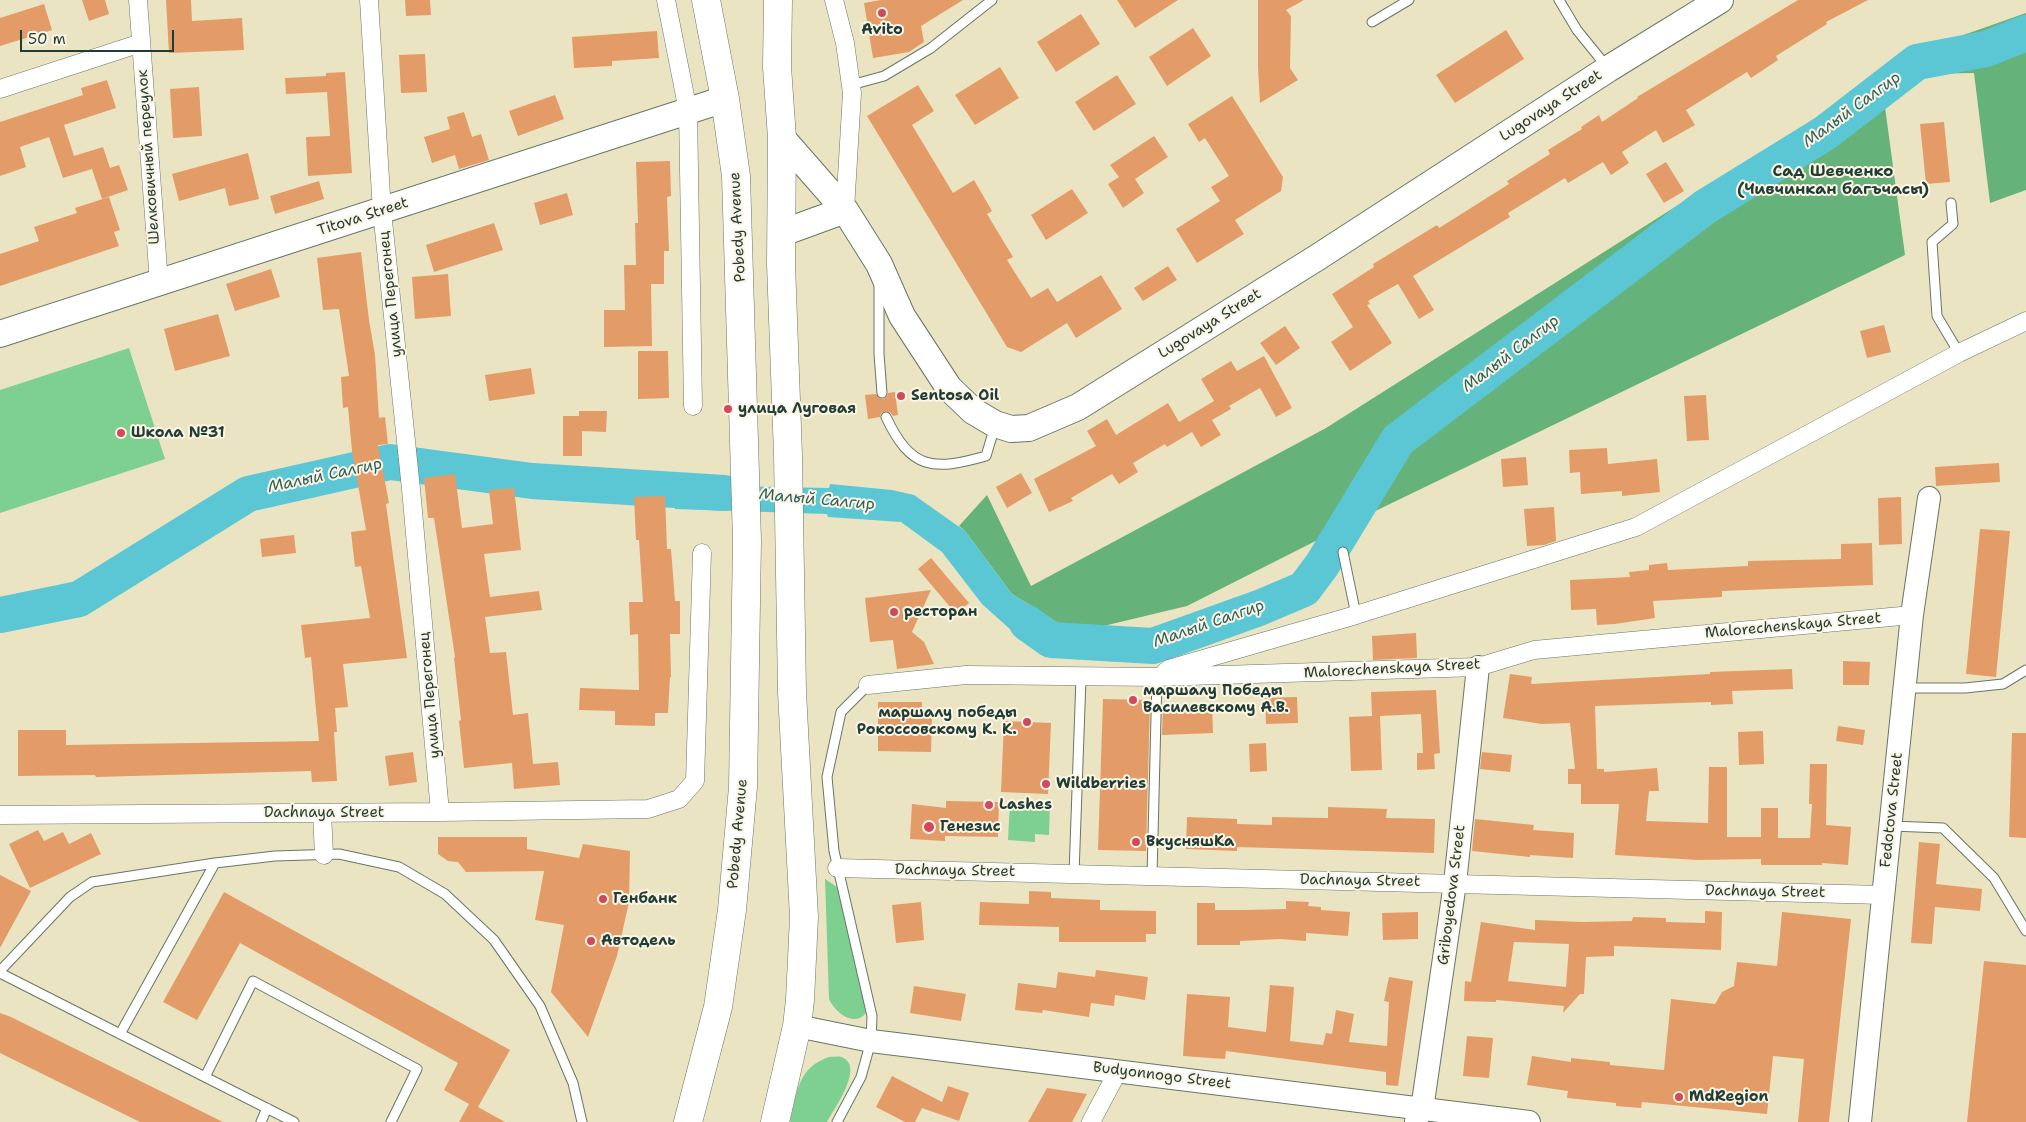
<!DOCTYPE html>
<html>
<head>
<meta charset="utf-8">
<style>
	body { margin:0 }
	#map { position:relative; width:2026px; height:1122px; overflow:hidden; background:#ebe4c2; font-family:"Shantell Sans",sans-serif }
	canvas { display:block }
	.scale { position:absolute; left:20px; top:30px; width:154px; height:22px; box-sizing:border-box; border:2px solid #1f3d34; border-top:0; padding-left:6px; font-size:15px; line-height:18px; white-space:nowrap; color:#1f3d34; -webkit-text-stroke:4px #fcf5e5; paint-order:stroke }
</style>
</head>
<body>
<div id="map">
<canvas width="2026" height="1122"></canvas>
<div class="scale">50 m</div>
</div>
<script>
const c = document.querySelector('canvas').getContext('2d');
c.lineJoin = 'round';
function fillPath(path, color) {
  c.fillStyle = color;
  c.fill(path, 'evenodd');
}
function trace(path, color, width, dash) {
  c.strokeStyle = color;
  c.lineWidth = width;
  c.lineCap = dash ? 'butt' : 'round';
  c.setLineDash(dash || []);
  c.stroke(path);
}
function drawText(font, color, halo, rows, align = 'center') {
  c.font = font + ' "Shantell Sans",sans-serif';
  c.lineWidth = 4;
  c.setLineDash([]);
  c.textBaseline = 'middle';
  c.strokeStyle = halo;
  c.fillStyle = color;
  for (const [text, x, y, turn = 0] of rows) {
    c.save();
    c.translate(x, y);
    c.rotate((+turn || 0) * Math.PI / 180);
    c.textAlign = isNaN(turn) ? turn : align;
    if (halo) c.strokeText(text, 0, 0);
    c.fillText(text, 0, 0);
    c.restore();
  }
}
const green = new Path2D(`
	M129,348l36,111 -165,54v-123z
	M1010,802l40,1 -1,32 -14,-1v8l-27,-2z
	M825,879l12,8 28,120 1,6c-12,15 -31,-1 -37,-14z
	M829,1057c4,0 9,-1 12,0 25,8 -7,52 -14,65h-37c7,-29 7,-54 39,-65z`);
const forest = new Path2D(`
	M2026,13v177l-36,13 -16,-130 -52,1 -38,26 21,155 -540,261 -178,90 -113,27 -62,-39 -47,-63 -6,-5 28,-31 44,91 295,-158 499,-316 93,-61z`);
const water = new Path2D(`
	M830,484l62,6 22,5 51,36 47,63 62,39 -8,26 -11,-7 -23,-7 -21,-15 -29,-26 -40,-52 -41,-30 -73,-5 -1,-3 -152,-5v-24l154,3z`);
const river = new Path2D(`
	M0,615l79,-16 169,-105 142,-32 142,19 192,12
	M1027,623l24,17 102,6 106,-38 45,-19 18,-24 76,-125 307,-233 120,-74 92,-71 69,-13 40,-16`);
const building = new Path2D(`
	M82,0h23l4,14 -20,7z
	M166,0h25l1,21 50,-3 2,32 -75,3z
	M405,0h25l1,15 -25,1z
	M881,0h82l-42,26 3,16 -15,10 -36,6 -9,-55z
	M1117,0h61l-43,28z
	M1258,0h46l-18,10 5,6 -1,52 8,12 -38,23 -2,-35z
	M1798,0h70l-42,22 1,2 -51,32 2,4 -27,18 -4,-6 -61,38 9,15 -32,18 -7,-13 -34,22 7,11 -18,12 -8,-13 -35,21 -3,-5 -57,35 2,4 -97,59 21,34 -15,9 -21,-35 -30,17 2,3 -3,1 25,38 -42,28 -19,-29 22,-15 -21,-33 42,-27 -1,-3 64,-39 2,3 70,-44 -2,-3 43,-27 -2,-4 34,-21 -1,-2 18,-12 3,7 36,-24 -1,-1z
	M44,4l8,26 -52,16v-28z
	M1081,14l19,30 -44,28 -19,-30z
	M1193,28l18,28 -44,30 -18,-29z
	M1506,30l18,29 -69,44 -19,-28z
	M657,31l2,27 -47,3v5l-38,2 -2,-31z
	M425,54l2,38 -26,1 -2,-38z
	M1000,67l19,31 -44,27 -20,-30z
	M345,72l7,101 -44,3 -2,-39 24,-1 -3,-44 -41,2 -1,-16 41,-2v-3z
	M1117,75l19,29 -42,27 -19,-29z
	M107,80l9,28 -52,17 10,31 29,-9 7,21 9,-3 9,25 -26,9 -10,-30 -29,9 -14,-41 -29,10 6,20 -26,9v-54l83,-27 -2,-7z
	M918,85l16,26 -22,14 41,68 21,-13 18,31 -5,3 26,43 -6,3 24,38 17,-10 9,14 44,-27 21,34 -46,29 -9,-15 -46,29 -14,-5 -140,-231z
	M199,87l3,49 -29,2 -3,-49z
	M555,95l9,24 -46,17 -9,-25z
	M1232,96l51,81 -2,14 -46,29 9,14 -47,29 -21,-34 44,-28 -9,-14 18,-11 -24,-38 -6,4 -11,-18z
	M464,112l8,25 9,-3 8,26 -30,9 -4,-14 -23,8 -8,-26 26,-8 -3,-12z
	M1944,122l6,60 -24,2 -6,-60z
	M1154,136l14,21 -33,22 9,14 -21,15 -15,-24 11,-7 -9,-12z
	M248,153l11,46 -30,7 -4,-18 -46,13 -7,-27z
	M670,161l1,35 -4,1 2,54h-5v33h-13l1,62 -48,1v-37h21l-1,-45h12l-1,-42h3l-2,-61z
	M1666,162l18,29 -20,12 -18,-29z
	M319,181l5,18 -49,15 -5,-18z
	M1072,189l16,24 -42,27 -15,-25z
	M567,193l6,22 -33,10 -6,-22z
	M109,197l11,33 -6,2 5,14 -119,40v-32l39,-13 -5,-14 43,-14 -2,-5z
	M494,223l9,27 -69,22 -8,-27z
	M361,252l8,68 6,35 4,63 6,-1 3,27 -10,1 11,58 -3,1 21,154 -64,6 5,43 -13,1 2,24h-3l3,49 -25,1 -1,-11 -215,6 -1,-2 -77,1v-46h48v15l253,-4 -8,-84 -6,1 -4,-33 69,-7 -9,-52 -6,1 -4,-35 15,-2 -14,-79 -4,-44 -5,1 -2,-31 8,-1 -10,-67 -16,1 -6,-52z
	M1168,266l9,14 -34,21 -9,-13z
	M271,269l9,28 -45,14 -9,-27z
	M448,274l3,42 -36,3 -3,-42z
	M218,314l12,42 -55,15 -11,-42z
	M1884,325l7,27 -24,6 -7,-27z
	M1285,326l15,22 -24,17 -16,-22z
	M638,351h30l1,47 -31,1z
	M1264,356l28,52 -16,9 -16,-29 -31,18 2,3 -19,11 9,15 -20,12 -9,-15 -25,15 -2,-3 -32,19 5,9 -19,12 -7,-10 -41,24 2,3 -24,11 -15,-33 62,-33 -9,-15 20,-12 9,16 52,-32 11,19 35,-21 -13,-22 30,-18 6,10z
	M531,368l4,26 -46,7 -4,-26z
	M895,392l3,23 -5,1 -3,-4 -4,-1 -5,2 -1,4 -12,2 -3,-24 11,-1 3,4 4,1 4,-3 1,-3z
	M1706,395l3,45 -22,1 -3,-45z
	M579,411h28l-1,21 -24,-1v25h-19v-40h16z
	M1607,448l1,16 49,-5 3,33 -38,4v-5l-41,3 -1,-22 -10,1 -1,-23z
	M1526,457l2,28 -25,2 -2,-28z
	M1999,463l1,19 -64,4 -1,-19z
	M1021,473l11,20 -25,15 -11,-21z
	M455,474l7,54 31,-4 -4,-34 25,-2 7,62 -37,4 6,43 49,-6 3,19 -57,7 5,36 16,-1 7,63 15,-2 5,51 25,-2 2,23 -46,4 -2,-26 -48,5 -5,-47 2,-1 -7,-62 1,-1 -21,-139h-6l-4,-40z
	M665,496l2,53h4l4,52h5v33h-10l1,43h-1l-2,36h-13v13l-40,-1v-14l-36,-1 1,-22 59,2 -1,-56 -8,1 -1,-33h14l-4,-62h-3l-2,-43z
	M1901,497l1,47 -23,1 -1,-47z
	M1554,507l2,34 -12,4 -17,1 -3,-37z
	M1980,529l30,2 -14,146 -30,-3z
	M294,535l2,18 -34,4 -2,-18z
	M1872,543l1,42 -151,6v6l-69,4 2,17 -40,6 -18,1 -1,-16 -25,1 -1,-30 60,-3 -1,-5 20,-2v-5l18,-2 1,7 80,-4v-5l93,-2v-15z
	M931,558l38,45 -13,11 -38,-45z
	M931,590l-19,42 12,10 10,22 -37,5 -4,-29 -23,2 -5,-44z
	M1416,633l1,25 -44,2 -1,-24z
	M1843,661l27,1 -1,23h-26z
	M1792,669l1,20 -61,2 1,13 -22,1v-3l-116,4 2,63h7v3l53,-4 2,23h-10l-3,30 62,2 1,-56h18v70h34v-29h17v30h32l2,-34h-3l1,-40h17l-1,61 25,2 -3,38 -26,-2v2h-61v-6l-63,1 -83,-5 4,-51h-38v-20h-13v-15h7l-5,-46 -28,1 -39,-6 7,-44 22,3 -1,7 179,-10v-2z
	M1436,690l4,63 -6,1 1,15 -18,1v-17h6l-2,-39 -41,2 2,54 -31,1 -2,-54 23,-1 -1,-24z
	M1297,697l1,26 -32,1 -1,-26z
	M1103,699l47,1 -4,151 -48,-1z
	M878,702h44v12h10l-1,38 -53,-1z
	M1212,704l1,29 -51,2 1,-30z
	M1004,721l47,2 -3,71 -47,-2z
	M1838,726l27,4 -2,15 -27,-4z
	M1763,731l1,33 -25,1 -1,-33z
	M2012,733h14v105l-17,-1z
	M1266,743l1,28 -17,1 -1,-28z
	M413,752l4,30 -28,4 -4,-30z
	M1482,752l30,3 -2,17 -30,-3z
	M946,801l53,1 -1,35 -53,-1v5l-35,-2 2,-35 34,4z
	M1328,807l59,2 -1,9 49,1 -1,34 -197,-6v4l-51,-2 1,-32 50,2v5l35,1v-8l56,1z
	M1475,819l59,6 -1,5 41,3 -1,25 -43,-3v2l-58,-6z
	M38,830l6,11 19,-9 6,12 22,-11 10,21 -71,34 -21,-44z
	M438,837h89v12l52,9 4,-14 47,7 -1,51 -12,54 -29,81 -37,-45 13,-67 -29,-5 9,-49 -78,1 -8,-10 -10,-1 -10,-7z
	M1919,842l21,2 -4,40 46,5 -2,22 -45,-4 -3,37 -21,-1z
	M0,875l31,16 -31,57z
	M1029,891l22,1v6l49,2v10l56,1v23h-10v8h-87v-15l-80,-2 1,-23 49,2z
	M224,892l286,158 -32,57 27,15h-46l10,-18 -25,-14 14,-27 -218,-120 -43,77 -34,-18z
	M1286,901l23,1 -1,4 13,1v3l29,2 -2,24 -42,-3v8l-26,-2 -40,2v4h-43v-42h18v7h28l43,-1z
	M921,902l3,38 -28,3 -4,-38z
	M1705,911l17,1 -1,38 -107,-4v10l-28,1 -2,37h-4l-17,19 1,-7 -68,-6v2l-32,-1 1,-20 6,1 10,-60 54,8v-10l47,2 50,-1 1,-4 33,1v4l39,1zM1514,942l55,2 -3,43 -58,-6z
	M1418,912v27l-35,1 -1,-27z
	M1782,912l69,7 -22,203h-31l6,-63 -31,-3 -6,58 -125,-12 -1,6 -25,-2v-3l-49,-5 1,-7 -41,-6 5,-29 39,6v-4l39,4v3l54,5 7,-71 44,5 7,-12 12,-6 3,-24 40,4z
	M1984,961l42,4v157h-59z
	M1096,970l52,7 -3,23 -30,-5 -1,11 -23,-3 -2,14 -46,-7 -1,3 -27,-3 3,-27 38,5 2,-16 37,5z
	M1389,977l24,4 -15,105 -12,-1v-13l-160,-21 -1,8 -42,-3 4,-62 43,3 -2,30 38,5 4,-47 24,2 -4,54 33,4 3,-12 6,1 4,-24 18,4 -5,28 38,4 2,-44 -5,-1z
	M914,986l52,8 -5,27 -51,-8z
	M0,1013l11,4 212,105h-83l-140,-69z
	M1467,1036l26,2 -4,40 -26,-2z
	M892,1076l50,26 6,-16 21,7 -10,28 -37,-13 -7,14h-10l-29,-15z
	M1047,1088l40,6 -15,28h-44z`);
const service = new Path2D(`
	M1559,0l18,30 30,37
	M1372,22l37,-22
	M851,85l33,-9 47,-28 61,-48
	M1951,203l2,21 -21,18 5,74 22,37
	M879,284v70l3,39
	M886,417c25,53 47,54 100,39l9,-30
	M1343,552l13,63
	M1905,688h60l38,-4 23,-14
	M1891,826l52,2 51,50 32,53
	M1074,874l7,-196
	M1152,876l5,-199
	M0,971l70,-74 22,-15 123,-19
	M0,973l205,104
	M120,1034l95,-171 60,-7 64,-2 60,13 46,27 49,46 46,66 33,77 9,39
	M261,1122l6,-14
	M294,1122l-89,-45 48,-96 164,88 -26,53
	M837,1122l24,-45 10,-36 1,-25 -38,-165 -7,-74 14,-65 27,-27`);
const minor = new Path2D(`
	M138,0l21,283
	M369,0l13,211 29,278 29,323
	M666,0l22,111 5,295
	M834,0l11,43 7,50 -7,117
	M0,89l141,-46
	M1165,672l4,-3 187,-54 280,-88 323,-174 67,-32
	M868,685l98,-10 191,2 321,-10 56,-17 378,-35
	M322,813l2,42
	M0,815l440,-3 208,-3 31,-10 16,-18 7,-228
	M837,868l1046,27
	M1091,1122l27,-51`);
const tertiary = new Path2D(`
	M797,1026l74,15 658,81
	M1416,1121l6,-12 33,-226 23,-216
	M1860,1122l52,-507 17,-117`);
const secondary = new Path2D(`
	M782,138l63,72 34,54 23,52 47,72 24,23 22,13 16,5 18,-1 49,-21 240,-150 290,-188 112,-69
	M782,233l63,-23
	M0,334l725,-235`);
const primary = new Path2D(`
	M688,1122l30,-115 14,-97 11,-123 4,-246 -11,-365 -11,-77 -19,-99
	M775,1122l22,-96 3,-26 4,-83 -12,-225 -4,-237 -7,-191 1,-126 -5,-71 1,-67`);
const markers = [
	[882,13,5,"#d1495b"],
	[901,396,5,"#d1495b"],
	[728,409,5,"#d1495b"],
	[121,433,5,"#d1495b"],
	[894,612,5,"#d1495b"],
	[1133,700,5,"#d1495b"],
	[1027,722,5,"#d1495b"],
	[1046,784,5,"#d1495b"],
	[989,805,5,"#d1495b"],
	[929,827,6,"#d1495b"],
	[1136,842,5,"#d1495b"],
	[603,899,5,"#d1495b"],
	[591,941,5,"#d1495b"],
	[1679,1097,5,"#d1495b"]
];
const poiNames = [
	["Avito",882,30,"center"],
	["Sentosa Oil",911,396],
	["улица Луговая",738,409],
	["Школа №31",131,433],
	["ресторан",904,612],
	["маршалу Победы",1143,691],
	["Василевскому А.В.",1143,708],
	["маршалу победы",1017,713,"right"],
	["Рокоссовскому К. К.",1017,730,"right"],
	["Wildberries",1056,784],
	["Lashes",999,805],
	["Генезис",940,827],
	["ВкусняшКа",1146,842],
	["Генбанк",613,899],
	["Автодель",601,941],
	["MdRegion",1689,1097]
];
const streetNames = [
	["Lugovaya Street",1551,106,-33],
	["Шелковичный переулок",149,157,-94],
	["Titova Street",363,217,-18],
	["Pobedy Avenue",738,227,-93],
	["улица Перегонец",391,294,-96],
	["Lugovaya Street",1210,324,-32],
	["Malorechenskaya Street",1793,626,-5],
	["Malorechenskaya Street",1392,669,-3],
	["улица Перегонец",430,695,-95],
	["Fedotova Street",1892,810,-84],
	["Dachnaya Street",324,813],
	["Pobedy Avenue",738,834,-85],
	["Dachnaya Street",955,871,1],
	["Dachnaya Street",1360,881,1],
	["Dachnaya Street",1765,892,1],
	["Griboyedova Street",1452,895,-83],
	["Budyonnogo Street",1162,1076,7]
];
const waterNames = [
	["Малый Салгир",1852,110,-36],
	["Малый Салгир",1511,354,-37],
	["Малый Салгир",325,476,-12],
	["Малый Салгир",817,500,5],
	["Малый Салгир",1209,624,-19]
];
const neighbourhoodNames = [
	["Сад Шевченко",1833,172],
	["(Чивчинкан багъчасы)",1833,190]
];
fillPath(green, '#7ed091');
fillPath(forest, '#66b27b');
fillPath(water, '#5bc7d5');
trace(river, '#5bc7d5', 36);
fillPath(building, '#e39c67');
trace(service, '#676', 11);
trace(minor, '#676', 19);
trace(tertiary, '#676', 24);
trace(secondary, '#676', 28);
trace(primary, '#676', 29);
trace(service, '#fff', 9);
trace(minor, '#fff', 18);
trace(tertiary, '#fff', 22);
trace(secondary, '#fff', 26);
trace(primary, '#fff', 28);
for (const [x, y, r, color] of markers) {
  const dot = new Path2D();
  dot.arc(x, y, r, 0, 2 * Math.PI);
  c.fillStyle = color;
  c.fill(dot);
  trace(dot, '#fcf5e5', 2);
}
drawText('bold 15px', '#1f3d34', '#fcf5e5', poiNames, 'left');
drawText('15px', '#1f3d34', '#fcf5e5', streetNames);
drawText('italic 16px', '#2e605c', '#fcf5e5', waterNames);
drawText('bold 16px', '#1f3d34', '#fcf5e5', neighbourhoodNames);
</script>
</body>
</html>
